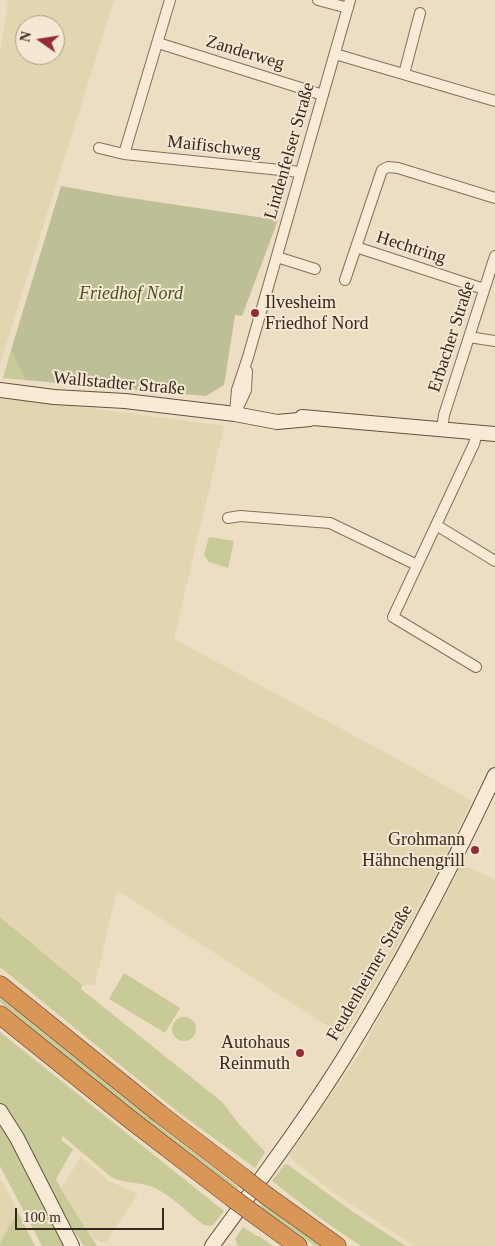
<!DOCTYPE html>
<html>
<head>
<meta charset="utf-8">
<style>
	body { margin:0 }
	#map { position:relative; width:495px; height:1246px; overflow:hidden; background:#ecddc3; font-family:"Times New Roman",serif }
	canvas { display:block }
	.north { position:absolute; left:15px; top:15px; width:50px; height:50px; box-sizing:border-box; background:#f4e8d2; border:1px solid #a89b8a; border-radius:50%; rotate:283deg; font-size:14px; font-weight:700; line-height:20px; text-align:center; color:#36281e }
	.north::after { content:''; display:block; margin:auto; width:18px; height:22px; background:#932d35; clip-path:polygon(50% 0,100% 100%,50% 72%,0 100%) }
	.scale { position:absolute; left:15px; top:1208px; width:149px; height:22px; box-sizing:border-box; border:2px solid #36281e; border-top:0; padding-left:6px; font-size:15px; line-height:18px; white-space:nowrap; color:#36281e; -webkit-text-stroke:4px #f4e8d2; paint-order:stroke }
</style>
</head>
<body>
<div id="map">
<canvas width="495" height="1246"></canvas>
<div class="north">N</div>
<div class="scale">100 m</div>
</div>
<script>
const c = document.querySelector('canvas').getContext('2d');
c.lineJoin = 'round';
function fillPath(path, color) {
  c.fillStyle = color;
  c.fill(path, 'evenodd');
}
function trace(path, color, width, dash) {
  c.strokeStyle = color;
  c.lineWidth = width;
  c.lineCap = dash ? 'butt' : 'round';
  c.setLineDash(dash || []);
  c.stroke(path);
}
function drawText(font, color, halo, rows, align = 'center') {
  c.font = font + ' "Times New Roman",serif';
  c.lineWidth = 4;
  c.setLineDash([]);
  c.textBaseline = 'middle';
  c.strokeStyle = halo;
  c.fillStyle = color;
  for (const [text, x, y, turn = 0] of rows) {
    c.save();
    c.translate(x, y);
    c.rotate((+turn || 0) * Math.PI / 180);
    c.textAlign = isNaN(turn) ? turn : align;
    if (halo) c.strokeText(text, 0, 0);
    c.fillText(text, 0, 0);
    c.restore();
  }
}
const farmland = new Path2D(`
	M8,0h106l-114,364v-311zM25,25h30v30h-30z
	M0,396l224,30 -50,213 216,116 82,46 -41,83 -44,81 -44,71 -226,-146 -22,95h-13l-82,-68z
	M461,866l7,1 27,13v366h-81l-80,-53 -37,-29 -8,-9 71,-102z
	M81,1157l28,24 28,12v2l-31,47h-5l-8,-4 -32,-49z
	M0,1178l18,34 -18,31z`);
const green = new Path2D(`
	M11,350l14,30 -22,-2z
	M209,537l25,4 -6,27 -19,-6 -5,-7z
	M0,917l82,68 -1,4 141,113 17,22 26,28 -10,16 -77,-56 -178,-145z
	M124,973l56,35 -15,25 -56,-34z
	M0,998l159,128 79,61 -1,3 -111,-85 -119,-97 -7,-6z
	M172 1029a12 12 0 1 1 24 0a12 12 0 1 1-24 0Z
	M0,1032l224,179 -11,14 -2,1 -7,-1c-16,-12 -36,-33 -54,-39 -13,-4 -27,-3 -39,-9l-48,-41 -2,4 12,9 -17,30 5,10 36,57h-13l-18,-28 -49,-91 -17,-25z
	M0,1120l66,126h-24l-42,-80z
	M287,1164l66,48 53,34h-45l-37,-25 -52,-40 12,-16z
	M262,1204l59,42h-6l-55,-39z
	M18,1212l17,34h-35v-3z
	M243,1227l15,10 1,-1 14,10h-35l-3,-7z`);
const cemetery = new Path2D(`
	M61,186l56,10 161,24 -36,96 -7,-1 -11,70 -18,11 -181,-16 -14,-30z`);
const street = new Path2D(`
	M170,0l-46,154 176,18
	M318,0l30,8
	M158,43l165,52
	M335,54l160,47
	M404,74l16,-61
	M99,148l25,6
	M356,247l128,42
	M277,257l38,12
	M345,280l37,-110 6,-3 10,1 97,30
	M469,337l26,4
	M236,412l10,-22 1,-19
	M235,414l2,-24 11,-33 102,-357
	M442,429l2,-14 51,-159
	M228,518l12,-2 90,7 87,42
	M436,525l59,36
	M476,667l-83,-50 81,-173 3,-11`);
const secondary = new Path2D(`
	M0,390l54,7 71,4 110,13 42,8 33,-3
	M302,417l193,17
	M0,1111l17,27 55,108
	M212,1246c45,-62 92,-124 133,-190 56,-91 105,-185 150,-281`);
const highway = new Path2D(`
	M0,985l160,129 85,65
	M0,1015l131,105 100,77
	M267,1196l70,50
	M254,1214l44,32`);
const highwayBridge = new Path2D(`
	M245,1179l22,17
	M231,1197l23,17`);
const markers = [
	[255,313,5,"#932d35"],
	[475,850,5,"#932d35"],
	[300,1053,5,"#932d35"]
];
const streetNames = [
	["Zanderweg",245,53,17],
	["Maifischweg",214,147,6],
	["Lindenfelser Straße",290,151,-74],
	["Hechtring",411,248,18],
	["Erbacher Straße",452,337,-72],
	["Wallstadter Straße",119,384,5],
	["Feudenheimer Straße",370,973,-60]
];
const parkNames = [
	["Friedhof Nord",131,294]
];
const poiNames = [
	["Ilvesheim",265,303,"left"],
	["Friedhof Nord",265,324,"left"],
	["Grohmann",465,840],
	["Hähnchengrill",465,861],
	["Autohaus",290,1043],
	["Reinmuth",290,1064]
];
fillPath(farmland, '#e2d6b1');
fillPath(green, '#c8ca98');
fillPath(cemetery, '#bdbf96');
trace(street, '#866e5b', 12);
trace(secondary, '#68503e', 16);
trace(highway, '#543d2f', 19);
trace(street, '#f7ebd6', 10);
trace(secondary, '#f7ebd6', 14);
trace(highway, '#d99657', 18);
trace(highwayBridge, '#543d2f', 19, []);
trace(highwayBridge, '#d99657', 18);
for (const [x, y, r, color] of markers) {
  const dot = new Path2D();
  dot.arc(x, y, r, 0, 2 * Math.PI);
  c.fillStyle = color;
  c.fill(dot);
  trace(dot, '#f4e8d2', 2);
}
drawText('18px', '#36281e', '#f4e8d2', streetNames);
drawText('italic 18px', '#4a5225', '#f4e8d2', parkNames);
drawText('18px', '#36281e', '#f4e8d2', poiNames, 'right');
</script>
</body>
</html>
